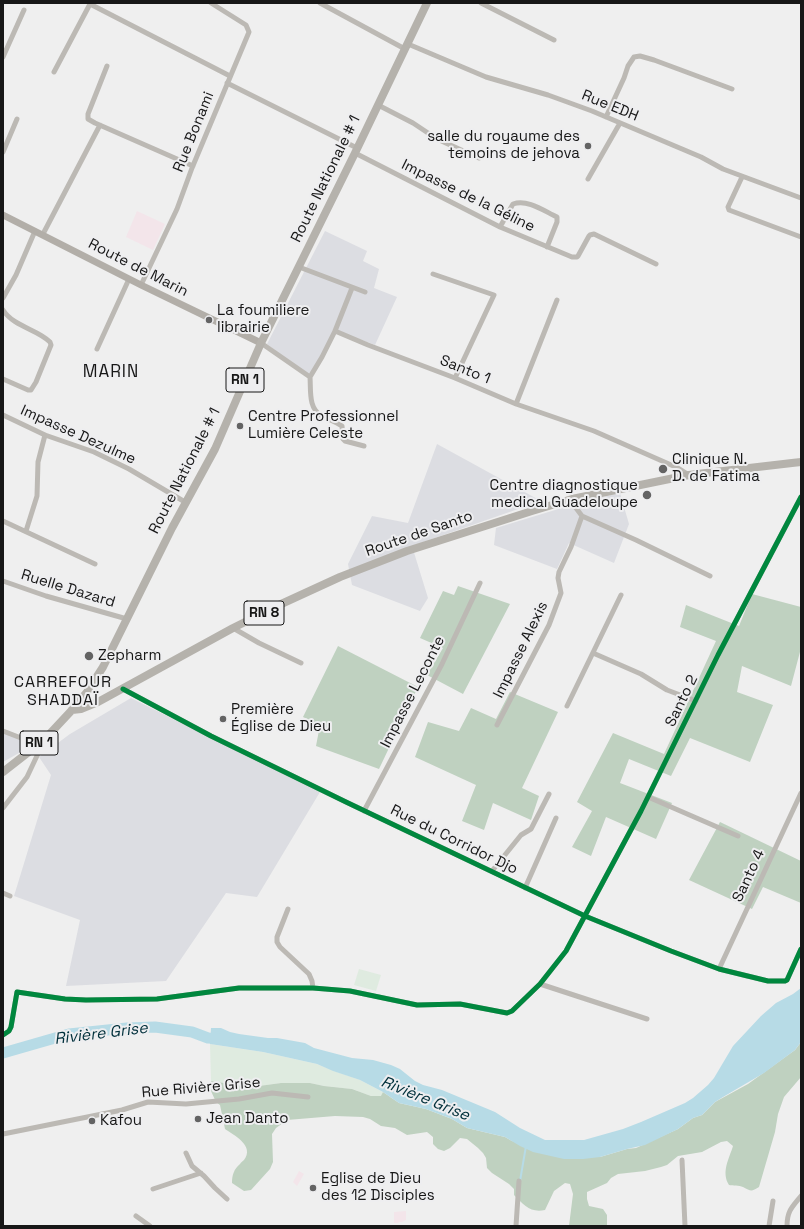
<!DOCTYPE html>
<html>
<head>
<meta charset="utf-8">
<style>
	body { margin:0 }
	#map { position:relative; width:804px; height:1229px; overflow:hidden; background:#efefef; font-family:"Space Grotesk",sans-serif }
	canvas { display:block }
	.frame { position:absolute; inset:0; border:4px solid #171717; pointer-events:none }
</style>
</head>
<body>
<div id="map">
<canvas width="804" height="1229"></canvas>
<div class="frame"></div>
</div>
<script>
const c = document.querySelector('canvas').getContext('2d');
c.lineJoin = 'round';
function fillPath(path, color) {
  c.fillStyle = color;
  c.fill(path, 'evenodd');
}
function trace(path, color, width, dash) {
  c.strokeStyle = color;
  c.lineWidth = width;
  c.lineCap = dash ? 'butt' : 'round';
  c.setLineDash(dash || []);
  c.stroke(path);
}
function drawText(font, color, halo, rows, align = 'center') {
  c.font = font + ' "Space Grotesk",sans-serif';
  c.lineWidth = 4;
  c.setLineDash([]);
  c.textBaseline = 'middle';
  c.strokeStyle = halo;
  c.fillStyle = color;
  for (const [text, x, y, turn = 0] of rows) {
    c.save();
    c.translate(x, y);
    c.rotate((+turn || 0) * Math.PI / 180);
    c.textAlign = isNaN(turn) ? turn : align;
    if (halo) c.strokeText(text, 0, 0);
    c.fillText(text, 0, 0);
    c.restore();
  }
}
const built = new Path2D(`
	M325,231l42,20 -4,10 16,8 -5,19 23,9 -22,48 -40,-15 -25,47 -43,-33z
	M437,444l104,57 -129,45 16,52 -8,13 -68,-26 -4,-21 24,-48 36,7z
	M620,493l9,31 -15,39 -45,-20 -12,26 -63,-24 2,-17 82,-25z
	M131,698l189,94 -63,105 -31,-4 -60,88 -100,5 14,-66 -66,-24 37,-121 -12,-18 31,-23z
	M3,730l16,5 7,14 -23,13z`);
const education = new Path2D(`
	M137,211l28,13 -12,26 -27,-13z
	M299,1171l5,3 -7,12 -4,-4z
	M406,1211v9l-4,2h-3l-1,1h-4v-11z`);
const green = new Path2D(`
	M359,969l22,6 -5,16 -22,-6z
	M210,1044l53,8 54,12 17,7 26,9 23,12 -1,4h-11l-19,-7 -28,-3 -14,-3h-29l-22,3h-15l-33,-5z`);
const forest = new Path2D(`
	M458,586l52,18 -47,90 -36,-19 16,-27 -23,-10 23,-47 11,4z
	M752,594l49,13v41l-10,38 -49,-20 -5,26 36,13 -23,57 -60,-24 -19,38 -42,-17 -9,24 52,20 -16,36 -50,-22 -15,39 -19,-9 20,-36 -15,-9 36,-69 51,21 52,-113 -36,-14 6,-22 53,21z
	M338,646l80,41 -39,82 -63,-23 4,-21 -17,-8z
	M510,692l48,20 -36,76 17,8 -8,24 -38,-17 -9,27 -22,-9 14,-36 -61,-28 13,-35 31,9 12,-23 25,11z
	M720,822l81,39v42l-38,-16 -11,22 -63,-29z
	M801,1042v35l-17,20 -6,17 -3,18 -16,55c-8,5 -8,4 -16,0 -4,-2 -10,-1 -14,-2 -8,-13 0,-26 4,-39l-6,-5 -6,1 -19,10 -24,4 -11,9 -6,2 -16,4 -27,3 -7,4 -4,5 -20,9v7l2,7 14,3 4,6v11h-38l4,-32 -3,-10 -5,-1 -11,8 -9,19c-15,3 -21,-5 -31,-15v-6l-5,-5 -17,-11 -5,-5 -1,-10 -3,-5 -5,-5 -11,-9 -7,-1 -10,10 -6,3 -6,-2 -5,-5v-7l-6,-5 -20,3 -12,-7 -14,-2 -11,-7 -7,-2 -28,-1 -48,4 -11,8 -4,6 1,28 -3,7 -19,21 -7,1 -12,-8c0,-8 2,-14 8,-19 1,-2 3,-3 4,-4 11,-14 -10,-25 -19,-31l-5,-24 -4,-3 -5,-11v-10l33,5h15l22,-3h29l14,3 28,3 19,7h10l2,-4 16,11 27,6 26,10 15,9 38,9 7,4 88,16 27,-8 9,-1 42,-19 15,-11 9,-3 13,-13 33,-18 47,-34z`);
const water = new Path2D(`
	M801,988v54l-6,8 -31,23 -41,24 -8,5 -13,13 -9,3 -15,11 -33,16 -18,4 -27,8 -17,2h-19l-31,-7 -13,-6 -15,-9 -38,-9 -15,-9 -26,-10 -27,-6 -16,-11 -23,-12 -27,-9 -16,-7 -54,-12 -53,-8 1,-16h10l9,4 9,2 29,4h9l28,5 9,5 38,10 21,2 18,5 9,4 15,12 8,4 19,5 53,22 25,16 25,12h39l39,-11 18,-7 44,-19 8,-5 15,-13 6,-7 19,-32 28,-30 15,-13 17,-9z`);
const stream = new Path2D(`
	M520,1181l6,-35`);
const river = new Path2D(`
	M3,1053l66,-19 58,-6 28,-1 37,5 16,6 16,1`);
const street = new Path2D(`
	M320,3l85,46
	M481,3l73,37
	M408,44l78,33 62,18 44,16 109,46 22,12 78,29
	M3,57l21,-47
	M107,66l-19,48v5l7,4 98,43
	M54,72l36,-68 140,72
	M227,83l130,65
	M378,105l35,18 24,16 42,19
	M606,117l18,-39 4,-12 6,-9 6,-1 14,4 78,29
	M3,152l14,-33
	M355,153l145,74 72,30h5l1,-1 11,-20 1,-1 4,-1 62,30
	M742,177l-14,30 1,3 72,27
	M588,179l32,-56
	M500,227l13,-23c15,-5 31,7 44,13v5l-10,25
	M43,234l57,-109
	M299,267l66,25
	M433,274l61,21 -39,83
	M141,285l36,-76 15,-41 57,-136 -3,-7 -35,-22
	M3,298l13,-23 19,-44
	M3,310c11,17 34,19 47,32l1,3 -15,37 -5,8h-3l-25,-11
	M335,331l17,-43
	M261,343l49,34 12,-20 13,-26 33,14 87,33 61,26 78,27 84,37 11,7
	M97,349l32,-70
	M310,377c1,13 -2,32 12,39 6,3 14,6 20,10l1,13 2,2 19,5
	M516,404l41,-104
	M3,415l42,20 49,17 35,17 56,33
	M582,516l54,24 74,36
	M3,521l92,43
	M26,531l11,-35 1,-34 7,-27
	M3,581l43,15 81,23
	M233,628l26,15 42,20
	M593,653l48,21 26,16 29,11
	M123,689l88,47 135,66 239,114 86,35 48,18 49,12h17l2,-1 14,-31
	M567,706l54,-111
	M497,725l52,-100 12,-32 -3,-15 1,-6 12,-25 11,-31 -6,-8 -4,-9
	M3,731l18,7 10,12
	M648,797l90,39
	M3,808l24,-31 16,-34
	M364,811l78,-147 38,-81
	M492,871l29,-36 10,-6 18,-35
	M525,888l31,-70
	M3,893l7,3
	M288,909l-11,28v5l3,5 29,27 3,7 1,7
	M719,969l82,-176
	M540,984l107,35
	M3,1035l6,-4 2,-4 6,-35 48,7 21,1 71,-1 82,-11h74l37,3 67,14 43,-1 47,9 5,-2 28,-27 26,-33 75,-140 77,-156 83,-158
	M3,1134l119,-24 26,-8 38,2 53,-5 33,-6 36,4
	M186,1153l6,13 12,10 11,12 12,11
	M682,1160l3,66
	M153,1189l48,-16
	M136,1216l14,10
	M516,1226l3,-45
	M769,1226l4,-25
	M787,1226c0,-15 5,-19 14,-30`);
const secondary = new Path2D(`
	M3,215l138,70 120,58`);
const primary = new Path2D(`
	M72,710l9,-1 17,-7 135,-74 46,-23 61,-28 67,-26 125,-40 40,-12 117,-24 103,-12 9,-1
	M3,772l41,-32 28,-30 15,-18 16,-25 69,-139 43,-79 46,-106 94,-190 72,-150`);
const cycleway = new Path2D(`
	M123,689l88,47 135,66 239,114 86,35 48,18 49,12h17l2,-1 14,-31
	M3,1035l6,-4 2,-4 6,-35 48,7 21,1 71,-1 82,-11h74l37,3 67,14 43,-1 47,9 5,-2 28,-27 26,-33 75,-140 77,-156 83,-158`);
const markers = [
	[588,146,4,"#636363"],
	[209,320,4,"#636363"],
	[240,426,4,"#636363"],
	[663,469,5,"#636363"],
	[647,495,5,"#636363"],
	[89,656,5,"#636363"],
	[223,719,4,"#636363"],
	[198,1119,4,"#636363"],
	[92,1121,4,"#636363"],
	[313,1188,4,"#636363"]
];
const shields = [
	[245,380,38],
	[264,613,40],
	[39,743,38]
];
const shieldNames = [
	["RN 1",245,380],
	["RN 8",264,613],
	["RN 1",39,743]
];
const streetNames = [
	["Rue EDH",610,106,22],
	["Rue Bonami",194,132,-68],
	["Route Nationale # 1",326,179,-64],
	["Impasse de la Géline",468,196,26],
	["Route de Marin",138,268,27],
	["Santo 1",465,370,22],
	["Impasse Dezulme",78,435,24],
	["Route Nationale # 1",185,471,-63],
	["Route de Santo",419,534,-19],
	["Ruelle Dazard",68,589,17],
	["Impasse Alexis",521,650,-64],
	["Impasse Leconte",413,692,-63],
	["Santo 2",682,701,-64],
	["Rue du Corridor Djo",454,840,26],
	["Santo 4",749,876,-65],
	["Rue Rivière Grise",201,1088,-5]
];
const poiNames = [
	["salle du royaume des",580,137,"right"],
	["temoins de jehova",580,154,"right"],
	["La foumiliere",217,311],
	["librairie",217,328],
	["Centre Professionnel",248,417],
	["Lumière Celeste",248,434],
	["Clinique N.",672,460],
	["D. de Fatima",672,477],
	["Centre diagnostique",638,486,"right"],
	["medical Guadeloupe",638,503,"right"],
	["Zepharm",98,656],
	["Première",231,710],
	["Église de Dieu",231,727],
	["Jean Danto",206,1119],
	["Kafou",100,1121],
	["Eglise de Dieu",321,1179],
	["des 12 Disciples",321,1196]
];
const neighbourhoodNames = [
	["CARREFOUR",63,683],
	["SHADDAÏ",63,701]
];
const waterNames = [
	["Rivière Grise",101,1034,-7],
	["Rivière Grise",425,1099,22]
];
const quarterNames = [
	["MARIN",111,372]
];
fillPath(built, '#dcdde2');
fillPath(education, '#f3e5ea');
fillPath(green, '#dfebe0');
fillPath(forest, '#bfd1c0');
fillPath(water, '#b7dbe6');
trace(stream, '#b7dbe6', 2);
trace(river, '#b7dbe6', 11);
trace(street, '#bcb9b4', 5);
trace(secondary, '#b2aea8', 7);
trace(primary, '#b5b2ac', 8);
trace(cycleway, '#00873e', 5);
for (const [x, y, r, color] of markers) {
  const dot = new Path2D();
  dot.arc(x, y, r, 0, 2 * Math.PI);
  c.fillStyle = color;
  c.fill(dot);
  trace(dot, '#eeeef0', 1.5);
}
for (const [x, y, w] of shields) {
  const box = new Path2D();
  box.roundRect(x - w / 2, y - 12, w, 24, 3);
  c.fillStyle = '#eeeef0';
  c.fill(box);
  trace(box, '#171717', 1);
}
drawText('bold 14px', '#171717', null, shieldNames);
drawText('15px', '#171717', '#eeeef0', streetNames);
drawText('15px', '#171717', '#eeeef0', poiNames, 'left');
c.letterSpacing = '1px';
drawText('16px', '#171717', '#eeeef0', neighbourhoodNames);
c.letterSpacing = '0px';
drawText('italic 16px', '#00303b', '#eeeef0', waterNames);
c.letterSpacing = '1px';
drawText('17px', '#171717', '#eeeef0', quarterNames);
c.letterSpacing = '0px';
</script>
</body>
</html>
